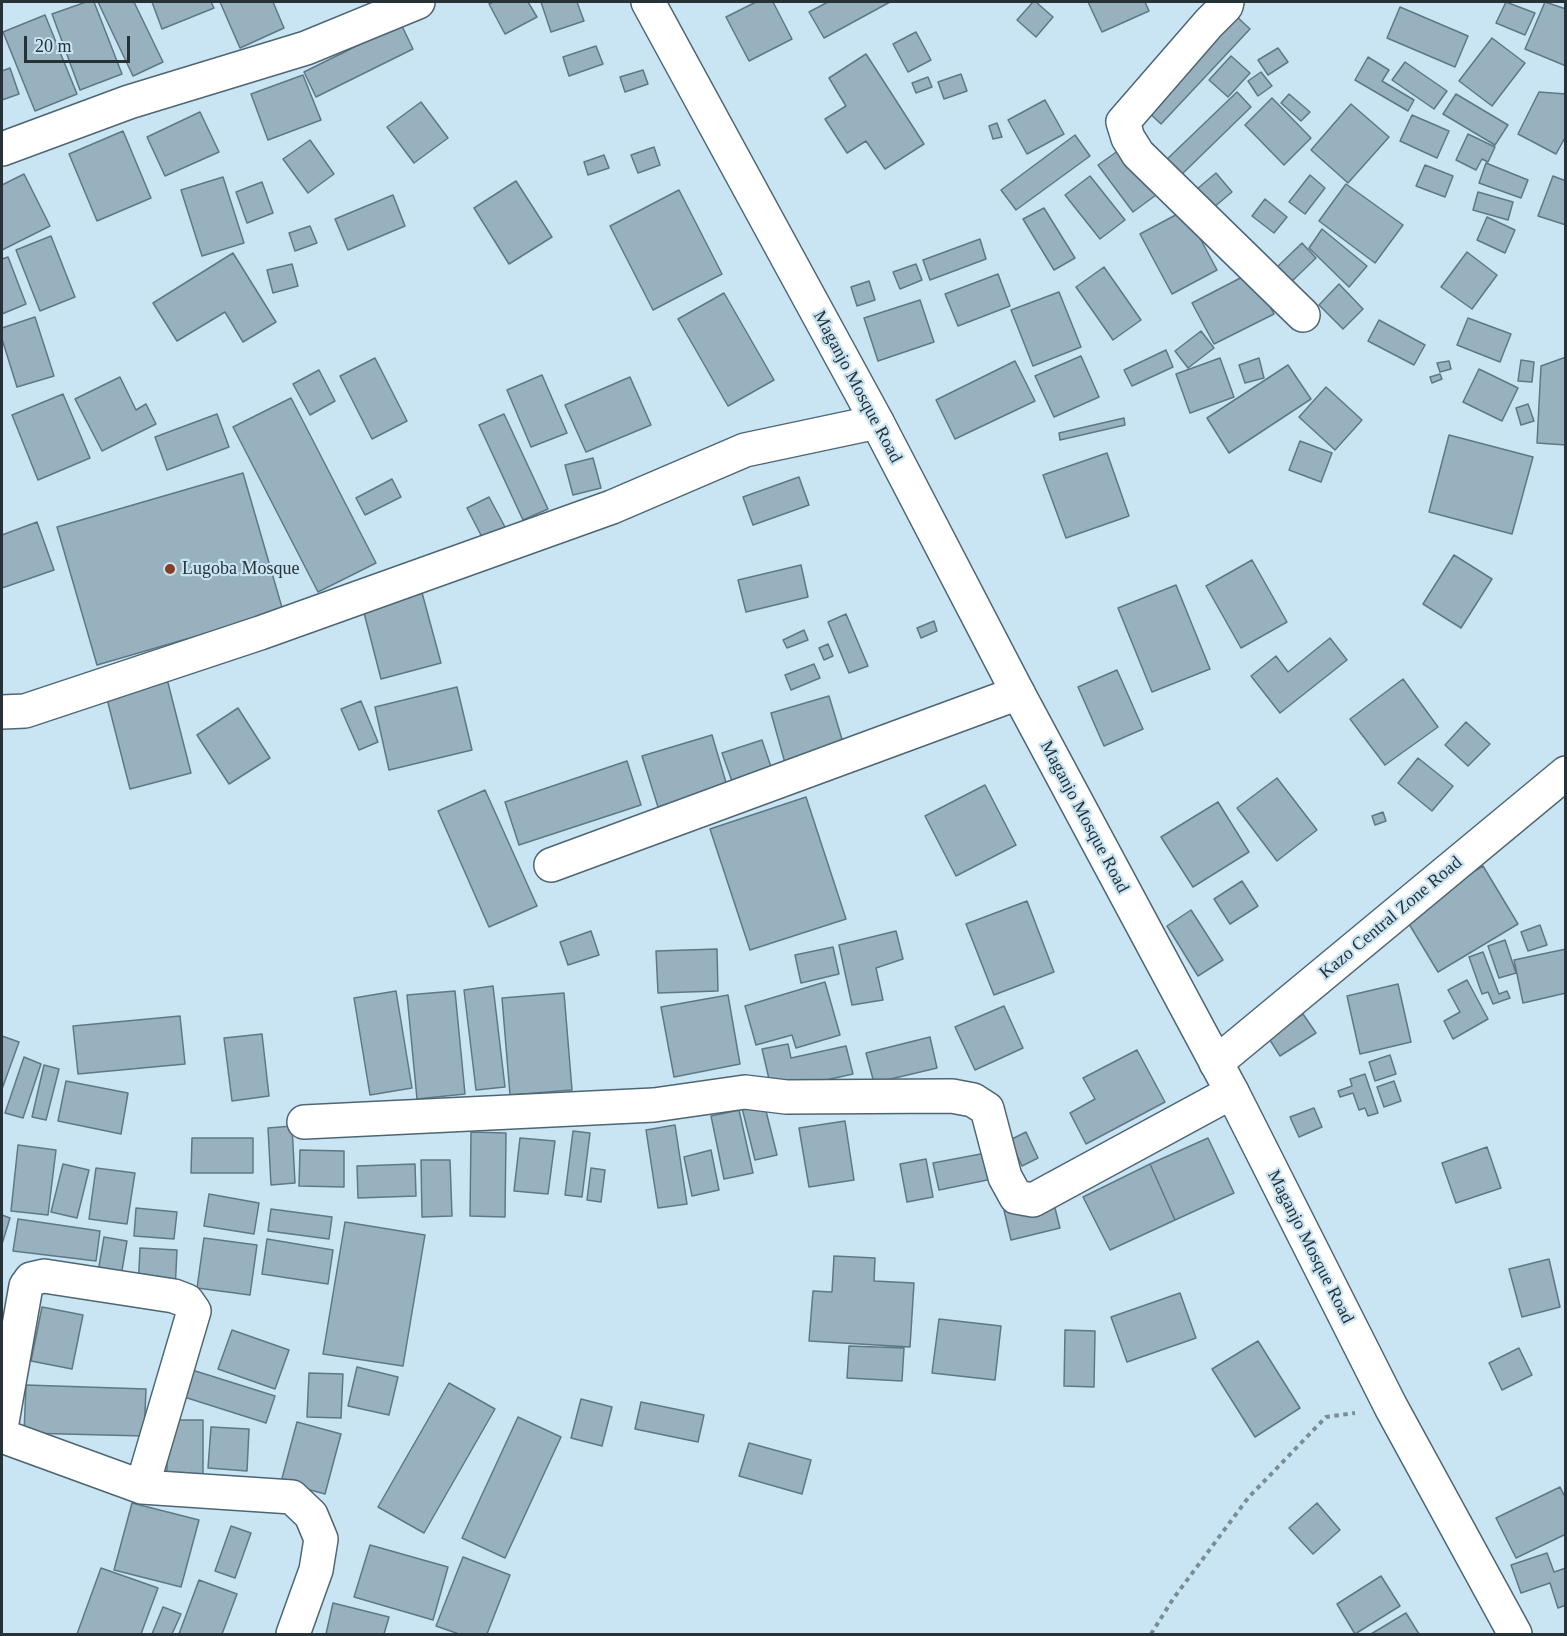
<!DOCTYPE html>
<html>
<head>
<meta charset="utf-8">
<style>
	body { margin:0 }
	#map { position:relative; width:1567px; height:1636px; overflow:hidden; background:#c9e5f3; font-family:Georgia,serif }
	canvas { display:block }
	.frame { position:absolute; inset:0; border:3px solid #273237; pointer-events:none }
	.scale { position:absolute; left:24px; top:36px; width:106px; height:27px; box-sizing:border-box; border:3px solid #273237; border-top:0; padding-left:8px; font-size:18px; line-height:21px; white-space:nowrap; color:#273237; -webkit-text-stroke:4px #c9e5f3; paint-order:stroke }
</style>
</head>
<body>
<div id="map">
<canvas width="1567" height="1636"></canvas>
<div class="frame"></div>
<div class="scale">20 m</div>
</div>
<script>
const c = document.querySelector('canvas').getContext('2d');
c.lineJoin = 'round';
function fillPath(path, color) {
  c.fillStyle = color;
  c.fill(path, 'evenodd');
}
function trace(path, color, width, dash) {
  c.strokeStyle = color;
  c.lineWidth = width;
  c.lineCap = dash ? 'butt' : 'round';
  c.setLineDash(dash || []);
  c.stroke(path);
}
function drawText(font, color, halo, rows, align = 'center') {
  c.font = font + ' Georgia,serif';
  c.lineWidth = 4.5;
  c.setLineDash([]);
  c.textBaseline = 'middle';
  c.strokeStyle = halo;
  c.fillStyle = color;
  for (const [text, x, y, turn = 0] of rows) {
    c.save();
    c.translate(x, y);
    c.rotate((+turn || 0) * Math.PI / 180);
    c.textAlign = isNaN(turn) ? turn : align;
    if (halo) c.strokeText(text, 0, 0);
    c.fillText(text, 0, 0);
    c.restore();
  }
}
const building = new Path2D(`
	M86,2h8l28,72 -42,16 -28,-76z
	M98,2h36l29,60 -30,14z
	M152,2h59l3,6 -52,21z
	M220,2h53l11,26 -44,20z
	M493,2h35l9,15 -32,17 -16,-30z
	M541,2h36l7,19 -33,11z
	M756,2h17l19,37 -43,22 -23,-44z
	M828,2h62l-66,36 -15,-26z
	M1033,2h3l17,15 -17,20 -19,-17z
	M1088,2h57l4,9 -47,21z
	M1506,2l29,11 -10,22 -29,-12z
	M1545,2l21,7v57l-41,-17z
	M1400,7l68,29 -13,31 -68,-29z
	M1234,14l16,15 -89,95 -16,-15z
	M45,15l32,79 -42,17 -32,-79z
	M401,24l12,25 -97,48 -12,-25z
	M916,32l15,28 -23,12 -15,-28z
	M1492,38l33,25 -33,43 -33,-25z
	M596,46l7,18 -34,12 -6,-19z
	M1278,48l10,14 -20,13 -10,-15z
	M866,54l58,90 -39,25 -19,-28 -19,12 -22,-34 21,-13 -17,-28z
	M1231,56l19,17 -22,24 -19,-17z
	M1368,57l21,13 -7,11 32,19 -6,11 -53,-31z
	M1405,62l42,29 -13,18 -42,-29z
	M10,68l9,26 -17,6v-29z
	M643,70l5,14 -23,8 -5,-15z
	M1261,72l11,14 -14,10 -10,-15z
	M961,74l6,17 -23,8 -6,-17z
	M303,75l18,45 -53,20 -17,-46z
	M928,77l4,10 -16,6 -4,-10z
	M1237,92l14,15 -73,71 -15,-15z
	M1539,92l27,2v42l-10,18 -38,-20z
	M1289,94l21,18 -9,9 -20,-18z
	M1456,94l52,31 -13,20 -52,-31z
	M1272,98l39,40 -27,27 -39,-40z
	M1045,100l19,34 -37,20 -19,-34z
	M421,102l27,36 -34,25 -27,-36z
	M1351,104l38,33 -41,46 -37,-33z
	M200,112l19,40 -54,24 -18,-39z
	M1412,115l37,16 -12,27 -37,-17z
	M997,123l5,14 -9,2 -4,-13z
	M123,131l28,67 -54,23 -28,-67z
	M1468,134l27,13 -7,15 -6,-3 -6,11 -20,-10z
	M1075,135l15,21 -74,54 -15,-20z
	M310,140l24,34 -26,19 -25,-34z
	M654,147l6,18 -22,8 -7,-18z
	M1122,148l34,47 -23,17 -35,-47z
	M604,155l5,13 -21,7 -4,-13z
	M1486,163l42,17 -7,18 -42,-15z
	M1425,165l28,11 -8,21 -29,-11z
	M1216,173l16,19 -19,16 -16,-19z
	M24,174l26,52 -48,24v-65z
	M1310,175l15,13 -20,26 -16,-12z
	M1090,176l35,44 -25,19 -35,-44z
	M1553,176l13,5v44l-28,-9z
	M223,177l21,66 -42,13 -21,-66z
	M516,181l36,56 -43,27 -35,-56z
	M262,182l11,31 -26,10 -11,-31z
	M1346,184l57,41 -28,38 -56,-42z
	M679,190l43,84 -69,36 -43,-84z
	M1478,192l35,10 -5,18 -35,-10z
	M393,195l12,31 -57,24 -13,-31z
	M1265,199l22,18 -13,16 -22,-17z
	M1044,208l31,50 -21,12 -31,-51z
	M1185,210l32,60 -45,24 -32,-60z
	M1487,217l28,13 -10,23 -28,-13z
	M310,226l7,17 -22,8 -6,-18z
	M1322,229l45,37 -18,21 -40,-39z
	M51,236l24,61 -35,14 -24,-61z
	M980,239l6,20 -56,21 -7,-20z
	M1302,243l14,15 -27,26 -15,-14z
	M1467,252l30,23 -25,34 -31,-22z
	M233,253l43,69 -33,20 -18,-30 -48,29 -24,-38z
	M8,257l18,47 -24,10v-55z
	M292,264l6,22 -25,7 -6,-23z
	M916,264l6,16 -22,9 -7,-17z
	M1104,267l37,53 -28,20 -37,-53z
	M1252,272l22,42 -60,30 -22,-41z
	M998,274l12,32 -52,20 -13,-32z
	M869,281l6,19 -18,6 -6,-19z
	M1339,284l24,25 -20,20 -24,-24z
	M1059,292l22,55 -48,19 -22,-56z
	M724,293l50,87 -46,26 -50,-87z
	M920,300l14,42 -56,19 -14,-43z
	M35,317l19,59 -37,11 -15,-48v-11z
	M1468,318l43,16 -11,28 -43,-17z
	M1379,320l46,25 -11,20 -46,-24z
	M1201,331l13,17 -26,20 -13,-17z
	M1166,350l7,17 -41,19 -8,-16z
	M1081,356l18,41 -45,20 -19,-41z
	M1566,357v88l-29,-2 4,-77z
	M375,358l32,63 -35,18 -32,-63z
	M1220,358l14,39 -44,16 -14,-39z
	M1259,358l5,20 -19,5 -6,-18z
	M1521,360l13,2 -2,20 -14,-1z
	M1015,361l20,40 -80,38 -19,-39z
	M1449,361l2,8 -11,3 -3,-9z
	M1288,365l23,34 -82,54 -22,-35z
	M1479,369l39,19 -16,33 -39,-19z
	M319,370l16,31 -25,14 -17,-31z
	M1440,374l2,5 -10,4 -2,-6z
	M542,375l25,58 -36,14 -24,-57z
	M120,377l16,33 10,-6 10,20 -54,27 -27,-52z
	M630,377l21,48 -65,27 -21,-47z
	M1326,387l36,33 -27,30 -36,-33z
	M63,394l27,64 -52,22 -26,-65z
	M291,398l85,165 -58,29 -85,-165z
	M1528,404l6,17 -13,4 -5,-17z
	M217,414l12,33 -62,23 -12,-33z
	M504,414l44,95 -25,11 -44,-95z
	M1124,418l1,7 -65,15 -1,-7z
	M1449,435l84,22 -21,77 -83,-22z
	M1300,441l32,12 -11,29 -32,-12z
	M1107,453l22,63 -63,22 -23,-63z
	M593,458l8,30 -28,7 -8,-30z
	M243,473l40,138 -186,54 -40,-138z
	M799,477l10,28 -56,20 -10,-28z
	M392,479l9,18 -36,18 -9,-17z
	M489,497l16,30 -22,12 -16,-31z
	M37,522l17,48 -52,18v-53z
	M1454,555l38,24 -31,49 -38,-24z
	M1252,560l35,62 -46,26 -35,-62z
	M801,565l7,32 -62,15 -8,-32z
	M1176,585l34,84 -58,23 -34,-84z
	M421,589l20,74 -60,16 -19,-74z
	M846,614l22,52 -19,7 -21,-51z
	M934,621l3,10 -16,7 -4,-10z
	M804,630l4,10 -21,8 -4,-8z
	M1330,638l17,22 -67,53 -29,-37 25,-20 12,16z
	M828,644l5,12 -9,4 -5,-12z
	M814,664l6,14 -29,12 -6,-15z
	M1117,670l26,59 -39,17 -26,-59z
	M167,679l24,94 -61,16 -24,-94z
	M1403,679l35,48 -53,38 -35,-46z
	M457,687l15,63 -83,20 -14,-63z
	M829,696l15,50 -59,17 -14,-50z
	M361,701l17,41 -19,8 -18,-41z
	M238,708l32,50 -41,26 -32,-49z
	M1466,722l24,22 -22,22 -23,-21z
	M712,735l15,51 -69,21 -16,-51z
	M762,740l10,30 -39,14 -11,-31z
	M1418,758l35,28 -21,25 -34,-28z
	M627,761l14,44 -122,40 -14,-43z
	M1277,778l40,52 -40,31 -40,-53z
	M985,785l31,60 -60,31 -31,-60z
	M485,790l52,116 -48,21 -51,-116z
	M806,797l40,122 -96,31 -40,-121z
	M1218,802l31,50 -56,35 -32,-50z
	M1383,812l3,9 -11,4 -3,-9z
	M1483,866l35,58 -80,48 -35,-58z
	M1242,881l16,25 -28,18 -16,-25z
	M1027,901l27,71 -60,23 -28,-71z
	M1191,910l32,50 -25,16 -31,-50z
	M1540,925l7,20 -19,6 -7,-19z
	M591,931l8,24 -31,10 -8,-23z
	M896,931l7,28 -27,9 7,32 -31,5 -13,-60z
	M1505,940l11,33 -17,5 -11,-32z
	M833,947l6,27 -38,9 -6,-28z
	M717,949l1,42 -60,2 -2,-42z
	M1566,949v44l-43,10 -9,-43z
	M1483,952l16,42 8,-3 3,7 -17,6 -5,-12 -6,2 -13,-37z
	M1467,980l21,39 -35,20 -9,-18 16,-9 -12,-22z
	M825,982l15,53 -44,13 -4,-13 -36,10 -11,-39z
	M1398,984l13,58 -51,12 -13,-58z
	M493,986l12,101 -29,3 -12,-100z
	M396,991l16,97 -42,7 -16,-97z
	M455,991l10,103 -48,5 -10,-104z
	M564,993l8,97 -62,5 -8,-97z
	M728,995l12,69 -66,13 -13,-70z
	M1004,1006l19,42 -48,22 -20,-43z
	M1303,1014l13,19 -36,23 -12,-19z
	M180,1016l5,48 -107,10 -5,-48z
	M262,1034l7,62 -37,5 -8,-63z
	M2,1036l17,6 -17,47z
	M930,1037l7,31 -63,15 -8,-30z
	M788,1044l3,14 55,-12 7,28 -81,18 -10,-43z
	M1137,1050l28,52 -79,42 -16,-31 25,-14 -12,-21z
	M1390,1055l6,19 -21,7 -6,-19z
	M24,1057l17,7 -18,54 -18,-5z
	M44,1065l15,4 -13,51 -14,-3z
	M1365,1074l13,39 -10,3 -3,-8 -6,2 -6,-17 -13,4 -2,-6 14,-5 -2,-7z
	M66,1081l62,12 -7,41 -63,-13z
	M1394,1081l7,20 -17,6 -7,-20z
	M763,1099l14,56 -22,5 -14,-56z
	M1314,1108l8,19 -23,10 -9,-20z
	M739,1110l14,63 -29,6 -13,-63z
	M845,1121l9,59 -45,7 -10,-59z
	M675,1125l12,79 -29,4 -12,-78z
	M292,1126l3,57 -24,2 -3,-57z
	M573,1131l17,2 -8,64 -17,-2z
	M471,1132l35,1 -1,84 -35,-1z
	M1026,1132l12,26 -16,8 -12,-26z
	M192,1138h61v35h-62z
	M520,1138l35,3 -7,53 -34,-3z
	M1208,1138l26,55 -59,27 -25,-56z
	M18,1145l38,5 -8,65 -37,-4z
	M1487,1147l14,41 -45,15 -14,-40z
	M300,1150l44,1v36l-45,-1z
	M711,1150l8,40 -27,6 -8,-39z
	M986,1153l6,26 -53,11 -6,-27z
	M926,1159l7,38 -26,5 -7,-38z
	M421,1160h29l2,56 -30,1z
	M63,1164l26,6 -12,48 -26,-6z
	M415,1164l1,32 -58,2 -1,-32z
	M1150,1164l25,56 -65,30 -27,-53z
	M96,1168l39,5 -8,51 -38,-5z
	M591,1168l14,2 -4,32 -14,-2z
	M209,1194l50,9 -5,31 -50,-8z
	M1052,1196l8,32 -49,12 -8,-34z
	M136,1208l41,4 -3,27 -40,-3z
	M271,1209l61,8 -3,22 -61,-8z
	M2,1215l8,3 -8,26z
	M18,1219l82,12 -4,30 -83,-10z
	M345,1222l80,13 -22,131 -80,-12z
	M104,1237l23,4 -7,41 -23,-4z
	M204,1238l53,7 -7,50 -53,-7z
	M267,1239l66,11 -5,34 -66,-10z
	M140,1248l37,2 -2,41 -37,-1z
	M834,1256l41,2 -1,23 40,2 -4,64 -101,-6 4,-50 19,1z
	M1549,1259l11,48 -38,10 -13,-48z
	M1180,1293l16,45 -69,24 -16,-45z
	M42,1307l41,8 -11,54 -41,-8z
	M939,1319l62,7 -6,54 -63,-7z
	M232,1330l57,20 -14,39 -57,-20z
	M1065,1330l30,1 -1,56 -30,-1z
	M1258,1341l42,67 -45,29 -43,-68z
	M849,1346l55,2 -2,33 -55,-3z
	M1519,1348l13,27 -30,15 -13,-27z
	M357,1367l41,10 -9,38 -41,-9z
	M189,1369l86,27 -9,27 -85,-27z
	M309,1373l34,1 -2,44 -34,-1z
	M449,1383l46,26 -71,124 -46,-26z
	M26,1385l120,4 -2,47 -120,-3z
	M581,1399l31,8 -10,39 -31,-8z
	M641,1402l63,13 -6,27 -63,-13z
	M518,1417l43,20 -56,121 -43,-20z
	M167,1420h36v61h-36z
	M297,1422l44,12 -16,60 -44,-12z
	M211,1427l38,2 -2,42 -39,-3z
	M749,1443l62,17 -9,34 -63,-18z
	M1560,1487l6,12v35l-50,24 -20,-40z
	M132,1503l67,17 -18,67 -67,-17z
	M1317,1503l23,27 -27,24 -24,-26z
	M231,1526l20,7 -16,45 -20,-7z
	M370,1545l78,22 -15,53 -79,-23z
	M1547,1553l7,19 12,-4v37l-8,3 -8,-25 -29,10 -10,-28z
	M463,1557l47,18 -23,59h-28l-23,-8z
	M101,1568l57,20 -17,46h-64z
	M1381,1576l19,30 -45,28 -18,-30z
	M199,1580l38,14 -15,40h-43z
	M333,1603l56,14 -5,17h-58z
	M163,1607l18,7 -9,20h-20z
	M1406,1613l13,21h-48z`);
const path = new Path2D(`
	M1151,1634l22,-35 75,-101 78,-81 29,-4`);
const street = new Path2D(`
	M1227,2l-1,4 -17,17 -86,99 5,16 10,16 165,161
	M2,149l127,-47 177,-54 112,-46
	M2,712l23,-1 235,-78 352,-126 133,-57 132,-28
	M551,865l467,-172
	M1216,1063l350,-290
	M304,1122l350,-17 91,-13 41,5 166,-1 21,4 14,9 18,68 11,20 17,3 199,-108
	M2,1422l24,-136 5,-7 13,-3 130,20 13,5 7,10 -52,176
	M2,1436l140,51 150,10 19,18 10,24 -5,31 -23,64`);
const secondary = new Path2D(`
	M648,2l229,420 141,271 214,399 159,315 124,227`);
const markers = [
	[170,569,6,"#873e21"]
];
const streetNames = [
	["Maganjo Mosque Road",857,387,62],
	["Maganjo Mosque Road",1084,817,62],
	["Kazo Central Zone Road",1391,918,-40],
	["Maganjo Mosque Road",1310,1247,63]
];
const poiNames = [
	["Lugoba Mosque",182,569]
];
fillPath(building, '#97b1bf');
trace(building, '#5f7885', 1.5);
trace(street, '#4e6673', 36);
trace(secondary, '#4e6673', 36);
trace(path, '#7a8d97', 4, [4.5, 4.5]);
trace(street, '#fff', 33);
trace(secondary, '#fff', 33);
for (const [x, y, r, color] of markers) {
  const dot = new Path2D();
  dot.arc(x, y, r, 0, 2 * Math.PI);
  c.fillStyle = color;
  c.fill(dot);
  trace(dot, '#c9e5f3', 2);
}
drawText('18px', '#273237', '#c9e5f3', streetNames);
drawText('18px', '#273237', '#c9e5f3', poiNames, 'left');
</script>
</body>
</html>
